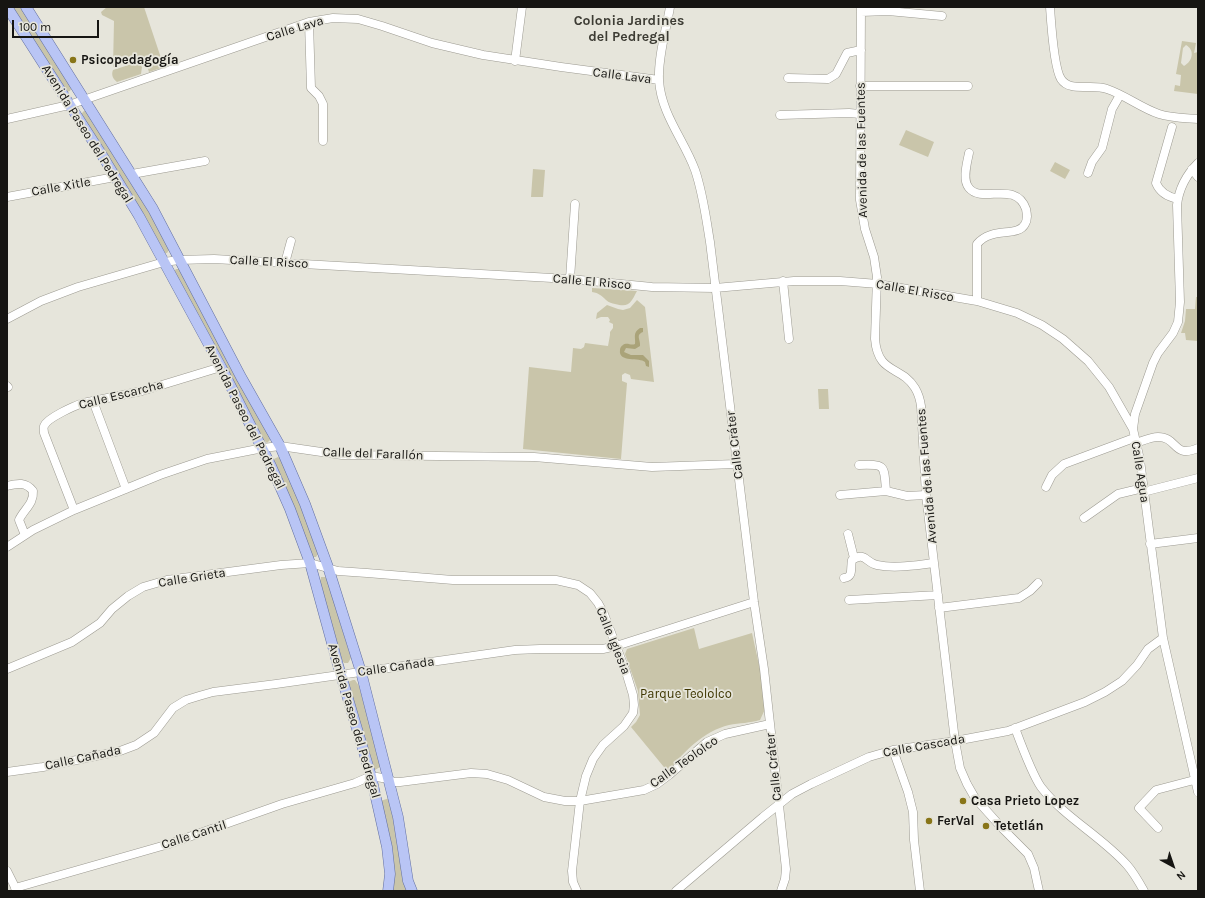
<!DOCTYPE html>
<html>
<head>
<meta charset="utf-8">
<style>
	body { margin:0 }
	#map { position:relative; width:1205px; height:898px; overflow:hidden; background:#e6e5db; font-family:Karla,sans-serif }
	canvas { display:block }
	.frame { position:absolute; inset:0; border:8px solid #161512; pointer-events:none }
	.north { position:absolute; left:1153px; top:846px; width:40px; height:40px; -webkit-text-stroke:3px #e6e5db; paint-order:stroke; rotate:140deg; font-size:11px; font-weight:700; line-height:16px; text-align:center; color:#161512 }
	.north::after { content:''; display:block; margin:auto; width:14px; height:18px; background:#161512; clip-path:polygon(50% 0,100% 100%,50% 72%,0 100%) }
	.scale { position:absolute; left:12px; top:20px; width:87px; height:18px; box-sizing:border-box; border:2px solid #161512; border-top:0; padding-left:5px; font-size:12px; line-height:14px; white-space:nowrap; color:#161512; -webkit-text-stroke:3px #e6e5db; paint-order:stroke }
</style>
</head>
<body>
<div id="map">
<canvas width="1205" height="898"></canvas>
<div class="frame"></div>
<div class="north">N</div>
<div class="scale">100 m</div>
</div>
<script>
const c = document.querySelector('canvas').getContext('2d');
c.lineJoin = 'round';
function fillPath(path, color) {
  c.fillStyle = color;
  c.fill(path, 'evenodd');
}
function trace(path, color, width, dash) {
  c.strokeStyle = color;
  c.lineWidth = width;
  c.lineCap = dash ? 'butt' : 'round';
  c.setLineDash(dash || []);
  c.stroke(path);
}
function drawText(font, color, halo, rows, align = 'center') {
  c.font = font + ' Karla,sans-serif';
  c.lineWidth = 3.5;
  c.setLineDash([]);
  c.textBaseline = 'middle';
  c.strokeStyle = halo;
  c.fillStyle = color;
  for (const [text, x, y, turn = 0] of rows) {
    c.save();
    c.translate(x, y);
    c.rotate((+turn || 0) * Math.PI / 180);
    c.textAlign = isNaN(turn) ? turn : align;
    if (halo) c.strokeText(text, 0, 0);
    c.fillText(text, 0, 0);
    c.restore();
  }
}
const green = new Path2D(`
	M12,7h10l50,80 -2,4 -3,1z
	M107,7h37l20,60 -15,5 -5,-15 -31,10 1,-46 -12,-6 -1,-3z
	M1182,41l14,2 -2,10 4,-1v42l-24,-3 1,-6 5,1 1,-11 -5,-1zM1186,45c9,5 7,16 -2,21l-3,-3 2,-15z
	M138,62l4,5 -1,7 -24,8c-4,-3 -6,-7 -4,-12z
	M84,111h3l63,100 19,39 -2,3h-2l-84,-139z
	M906,130l28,12 -6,15 -29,-12z
	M1055,162l15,8 -5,9 -15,-8z
	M533,169l12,1 -2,27h-12z
	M176,269h5l90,170 -4,4 -6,-5 -87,-167z
	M592,288l45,3c-6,11 -7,17 -22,13 -3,-1 -6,-1 -9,-4 -4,-4 -7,-7 -14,-8z
	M1196,297h2v44l-12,-1 -1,-7h-4l4,-12 1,-12h9z
	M637,300l8,7 9,75 -23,-3 -1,-4 -5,-2 -3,2v6l5,2 -6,76 -98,-10 6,-82 42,5 2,-24 8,1 3,-2 1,-4 23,3 2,-11v-3l3,-4v-4l-4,-2 1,-2 -2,-3h-7l-5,2 1,-6 10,-8 11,4 5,1 7,-2z
	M818,389h10l1,20h-10z
	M278,457l3,1 20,44 17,52 -2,3h-4l-38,-93v-5z
	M321,577h4l2,2 22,73 2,6 -3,5h-4l-2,-3 -22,-77z
	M694,628l5,21 53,-16 9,41 5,33 -6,13c-10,3 -20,3 -31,5 -25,6 -46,27 -61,47l-37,-45 5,-5 4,-7 -2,-24 -13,-37 2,-5z
	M353,680h2l4,6 21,76v5l-5,3 -3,-2 -24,-83v-3z
	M390,798l17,93h-15l-12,-90z`);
const forest = new Path2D(`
	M640,328h3v4c-8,3 -2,8 -3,14l-5,3 -9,-1 -2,4 7,3h12l6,6v6l-3,-1 -1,-4c-5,-5 -27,1 -25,-12 0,-2 1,-4 3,-5 4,-3 8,1 12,-1 1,-6 -3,-11 5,-16z`);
const minor = new Path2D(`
	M670,7c-4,24 -12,49 -11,73 2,34 25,60 36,90 8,23 11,48 15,72l44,360 10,67 22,200 -1,10 -4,12
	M861,7l-1,193 5,29 9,28 3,20 -2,62c3,36 26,26 40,49 3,5 5,11 6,18l5,89 29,246 5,27 7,16 8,14 27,30 26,26 6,14 5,23
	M1050,7c1,15 4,61 11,72 9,14 31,4 46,10 18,6 34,19 52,25 12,4 26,4 39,5
	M861,12l27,-1 54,5
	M309,22l2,66 8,8 4,8v37
	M515,61l7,-54
	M788,78l40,1 8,-5 11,-21 14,-3
	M860,86h108
	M780,115l69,-2 11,1
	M7,119l62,-14 240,-83 24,-4 25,1 24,7 50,17 51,12 78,12 98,13
	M1172,127l-16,56c4,10 12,14 22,16
	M969,153c-2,10 -7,27 0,35 13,16 47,-8 57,21 1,5 2,10 -1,15 -7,14 -33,2 -48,20v57
	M1198,163c-12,12 -19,25 -21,42l3,97 -2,20 -5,11 -15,20 -5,10 -18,51 -2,15 7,31 23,178 35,154
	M1192,169l6,8
	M1088,173l4,-11 10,-14 10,-39 8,-14
	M132,174l73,-13
	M7,197l108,-20
	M285,263l6,-22
	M570,279l5,-75
	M783,281l6,58
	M7,319l34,-18 37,-14 86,-25 15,-2 35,-1 356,20 82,8 63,1 79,-7h46l38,3 99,17 40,12 25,12 21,14 25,22 21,26 24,42
	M7,386l1,1
	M93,401l33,88
	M1136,443c6,-2 15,-6 22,-6 20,0 15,22 40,11
	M859,465c27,-1 25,0 27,26
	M7,486c11,-3 19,-4 26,5 1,13 -9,18 -14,29l6,15
	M1046,487l6,-12 12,-11 70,-26
	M1143,492l55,-14
	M840,495l46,-4 21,5 19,-1
	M74,510l-30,-77c0,-2 -1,-5 0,-7 3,-8 30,-20 39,-23l59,-12 79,-24
	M1084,518l34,-24 25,-6
	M848,534l6,24
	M1150,544l48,-6
	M7,547l26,-17 41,-20 86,-35 47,-16 56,-11 17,-2 62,9 192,2 118,10 84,-3
	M844,578c10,-1 6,-10 8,-18 13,-9 14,3 25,5 18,4 39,0 57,-2
	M849,600l89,-5
	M939,608l80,-10 11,-7 8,-8
	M7,669l65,-27 28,-19 12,-14 16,-13 15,-9 24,-7 114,-15 29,-2 28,8 29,2 86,7h103l22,5 12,8 8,10 6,11 22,58 7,23 1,10 -1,8 -9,13 -21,19 -10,14 -7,17 -6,25 -8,70 1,11 4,9
	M1015,728c6,16 17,46 26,59 24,31 60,49 86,78 7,8 12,17 17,26
	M893,750l15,42 5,20 1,28 6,51
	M7,772l36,-5 77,-16 16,-6 18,-12 19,-25 13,-8 13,-4 14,-4 63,-8 239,-34 25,-1h63l13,-3 138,-44
	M1158,828l-19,-20 17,-18 42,-11
	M7,871l10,20
	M15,888l154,-44 113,-40 73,-21 16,-7 17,3 6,3h6l71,-9 16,1 21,6 36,17 21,4h15l64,-11 13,-6 12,-9 38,-33 18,-8 45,-10
	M676,891l87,-74 29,-23 19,-10 58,-27 24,-7 62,-9 53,-10 77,-29 20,-10 17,-11 15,-16 11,-16 15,-11`);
const major = new Path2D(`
	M7,7l98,153 34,56 82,151 50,99 19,43 20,54 28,102 33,111 16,71 3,27 -2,17
	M26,7l127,202 88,168 39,69 25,58 23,63 33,105 37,145 10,64 4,10`);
const markers = [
	[73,60,4,"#887518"],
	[963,801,4,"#887518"],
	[929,821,4,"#887518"],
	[986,826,4,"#887518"]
];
const streetNames = [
	["Calle Lava",295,29,-17],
	["Calle Lava",622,76,7],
	["Avenida Paseo del Pedregal",87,134,58],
	["Avenida de las Fuentes",862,150,-91],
	["Calle Xitle",61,187,-10],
	["Calle El Risco",269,262,3],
	["Calle El Risco",592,282,5],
	["Calle El Risco",915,291,10],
	["Calle Escarcha",121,395,-14],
	["Avenida Paseo del Pedregal",245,417,63],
	["Calle Cráter",735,445,-97],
	["Calle del Farallón",373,454,2],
	["Calle Agua",1140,472,81],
	["Avenida de las Fuentes",927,476,-95],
	["Calle Grieta",192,578,-9],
	["Calle Iglesia",613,641,68],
	["Calle Cañada",396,667,-8],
	["Avenida Paseo del Pedregal",354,721,74],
	["Calle Cascada",924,746,-10],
	["Calle Cañada",83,758,-12],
	["Calle Teololco",684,762,-35],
	["Calle Cráter",774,767,-96],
	["Calle Cantil",194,835,-18]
];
const poiNames = [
	["Psicopedagogía",81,60],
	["Casa Prieto Lopez",971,801],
	["FerVal",937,821],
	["Tetetlán",994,826]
];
const parkNames = [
	["Parque Teololco",686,694]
];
const neighbourhoodNames = [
	["Colonia Jardines",629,21],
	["del Pedregal",629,37]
];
fillPath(green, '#c9c5aa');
fillPath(forest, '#aaa379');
trace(minor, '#9c9a91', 9);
trace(major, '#626fa1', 11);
trace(minor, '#fff', 8);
trace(major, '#b9c5f5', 10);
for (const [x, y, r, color] of markers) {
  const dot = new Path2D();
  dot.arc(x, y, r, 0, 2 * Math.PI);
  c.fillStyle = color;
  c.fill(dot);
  trace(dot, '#e6e5db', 1.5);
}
drawText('13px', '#161512', '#e6e5db', streetNames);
drawText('bold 13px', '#161512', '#e6e5db', poiNames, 'left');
drawText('13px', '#3e3600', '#e6e5db', parkNames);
drawText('bold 14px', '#3d3c34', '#e6e5db', neighbourhoodNames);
</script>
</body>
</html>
